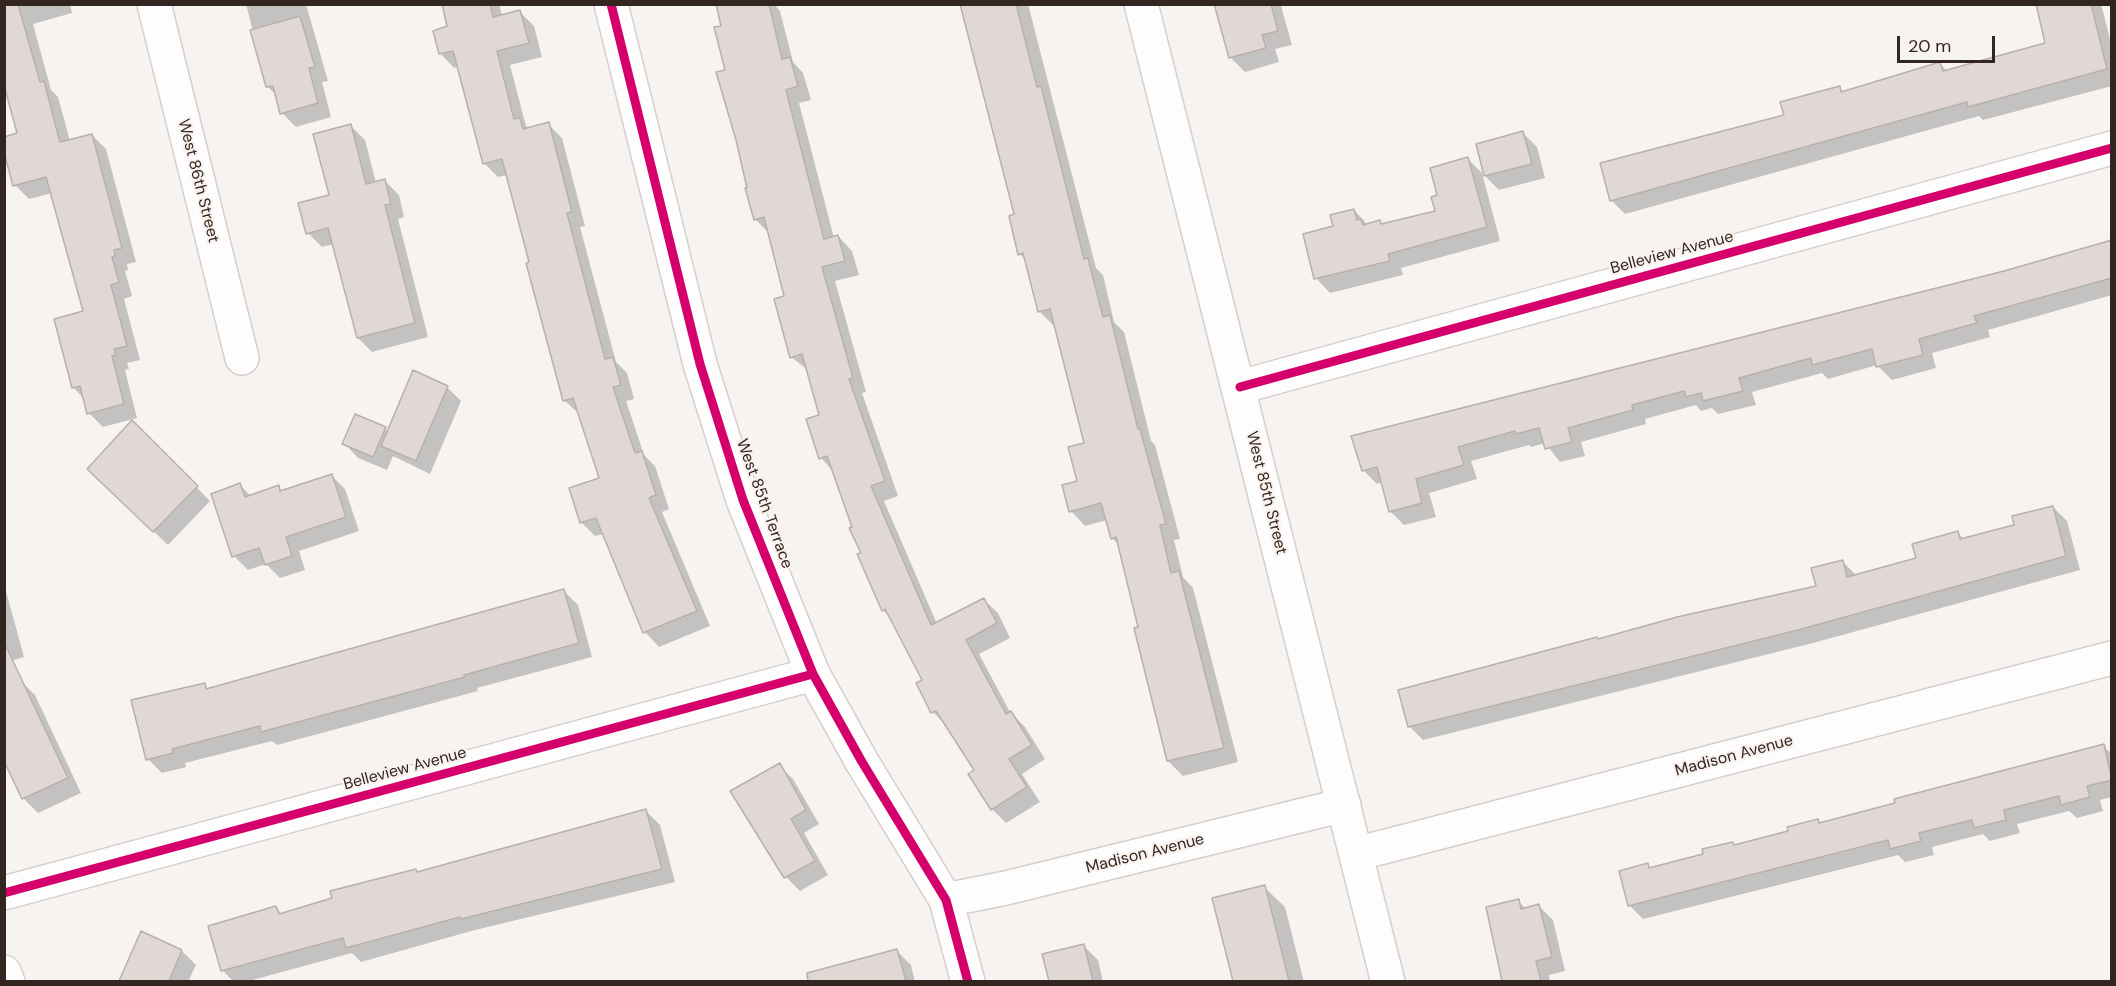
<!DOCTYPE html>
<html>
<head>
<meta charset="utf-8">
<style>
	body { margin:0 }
	#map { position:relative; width:2116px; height:986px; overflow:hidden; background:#f6f3f1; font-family:"DM Sans",sans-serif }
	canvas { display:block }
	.frame { position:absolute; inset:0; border:6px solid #332520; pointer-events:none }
	.scale { position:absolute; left:1897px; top:36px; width:98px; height:27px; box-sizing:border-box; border:3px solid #332520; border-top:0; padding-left:8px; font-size:18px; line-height:21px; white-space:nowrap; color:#332520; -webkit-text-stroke:4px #f9f2ee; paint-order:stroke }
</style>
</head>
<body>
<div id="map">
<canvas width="2116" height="986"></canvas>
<div class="frame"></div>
<div class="scale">20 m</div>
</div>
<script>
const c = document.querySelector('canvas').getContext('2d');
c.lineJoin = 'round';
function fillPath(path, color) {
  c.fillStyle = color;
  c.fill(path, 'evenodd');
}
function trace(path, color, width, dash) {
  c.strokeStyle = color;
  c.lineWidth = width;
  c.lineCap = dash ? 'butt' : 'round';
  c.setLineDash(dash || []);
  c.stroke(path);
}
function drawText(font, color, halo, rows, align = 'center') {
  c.font = font + ' "DM Sans",sans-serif';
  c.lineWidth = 4.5;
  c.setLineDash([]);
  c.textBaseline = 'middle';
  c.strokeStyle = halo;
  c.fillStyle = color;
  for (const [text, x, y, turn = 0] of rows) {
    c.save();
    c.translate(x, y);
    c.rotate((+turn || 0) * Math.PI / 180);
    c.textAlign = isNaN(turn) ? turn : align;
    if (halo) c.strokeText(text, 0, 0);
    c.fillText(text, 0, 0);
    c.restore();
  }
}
const shadow = new Path2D(`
	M4,4h66l2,9 -39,11 18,66 7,7 12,44 22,-6 14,14 30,113 -9,2 1,6 -3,1 7,25 -8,3 16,61 -13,3 2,6 -4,1 12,48 -34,9 -14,-14 -4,-13 -12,-13 12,-75 -33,-119 -23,6 -14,-14 4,-51z
	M246,4h60l22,77 -6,1 9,35 -35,10 -14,-14 -5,-17 -10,-10z
	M443,4h56l3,12 18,-4 14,14 8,31 -32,8 16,61 3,3 19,-5 14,14 23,88 -5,1 36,135 11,11 7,26 -8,2 18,54 11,11 14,43 -7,3 48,114 -51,21 -14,-15 -41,-98 -9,2 -14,-14 20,-43 -22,-65 -15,-14 -57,-225 -9,2 -14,-14 -25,-97 -5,2 -14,-15 9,-25z
	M718,4h56l6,7 13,51 10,11 8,27 -12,3 35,135 4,-2 14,15 7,24 -24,6 31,111 -4,1 36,103 -14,5 53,123 46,-25 15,14 12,25 -31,16 31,58 15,15 20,32 -23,15 18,28 -34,21 -14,-14 -16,-38 -29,-45 -14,-14 -9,-31 -32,-62 -9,-9 -49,-138 -13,-14 -13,-38 13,-4 -13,-46 -17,-13 -5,-60 -17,-64 -14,-14 -29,-148 -3,-44z
	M962,4h66l68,264 7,7 11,47 10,10 27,109 4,4 25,94 -6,1 9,37 10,11 45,174 -55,14 -15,-15 -32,-132 4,-1 -20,-82 -8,-8 -5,-18 -22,6 -14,-15 15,-67 -32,-118 -15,-15 -13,-50 -6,-7 -4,-38z
	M1216,4h72l-7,2 11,39 -17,4 4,13 -34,10 -14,-14z
	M2042,4h59l11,43v39l-129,34 -4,-4 -354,98 -14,-14 175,-84 53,-29 5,5 96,-28 7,7 100,-27z
	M351,126l14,14 11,43 9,-2 14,14 5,22 -6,2 30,118 -56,15 -14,-14 -24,-94 -12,3 -14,-14 23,-37z
	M1523,133l14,14 8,31 -46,12 -14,-14z
	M1468,159l14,14 18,68 -99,27 2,7 -73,18 -14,-15 19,-51 19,-17 14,15 12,-3 3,3 53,-12 3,-16z
	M2112,241v54l-124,35 2,7 -58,16 4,15 -44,12 -15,-15 -49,14 -6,-6 -70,19 4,13 -38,9 -6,-6 -11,3 -5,-6 -51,14 1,5 -65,18 4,14 -25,6 -15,-19 -14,4 -2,-2 -58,16 6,18 -48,14 7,24 -32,8 -14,-14 -8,-29 -5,2 -14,-14z
	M447,387l14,14 -31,73 -37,-18 -6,14 -29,-12 -14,-15 41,-14 3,3z
	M132,422l78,79 -42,44 -65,-62z
	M331,475l14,14 14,42 -60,20 6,19 -25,8 -14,-14 -18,6 -14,-14 6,-71 11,11 27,-9 5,5z
	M2053,507l14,14 13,49 -267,73 -390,97 -14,-14 190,-85 219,-54 24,-26 15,15 61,-17 40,-26 7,7 51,-14z
	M4,584l20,73 -20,6z
	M564,591l14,14 14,52 -115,31 1,3 -201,54 -5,-4 -87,22 1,4 -24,6 -14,-14 56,-74 5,5z
	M21,681l14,14 46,98 -43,20 -14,-14 -20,-41z
	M2103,746l9,8v43l-12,3 3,11 -26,7 -8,-7 -52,13 3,9 -30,8 -7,-7 -51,13 2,8 -29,7 -7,-7 -255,64 -14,-14 19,-40 3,4 139,-37 28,-11 3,3z
	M779,765l14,14 26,45 -15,9 24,42 -28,16 -14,-14z
	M646,811l14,14 15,57 -200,48 -114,32 -9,-9 -107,29h-11l-12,-12 54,-62 6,6 134,-44 2,3z
	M1264,887l21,20 19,75h-69l-21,-83z
	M1518,901l8,8 13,-3 14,14 12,51 -16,4 1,7h-45l-18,-74z
	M141,933l41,18 14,14 -8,17h-67z
	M1083,945l15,15 5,22h-53l-6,-26z
	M897,951l14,14 4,17h-107l-2,-7z`);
const building = new Path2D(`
	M4,4h14l22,78 4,-1 16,61 32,-8 30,114 -8,2 1,6 -3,1 7,25 -8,3 16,61 -13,3 2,6 -4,1 12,48 -37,10 -7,-28 -8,2 -18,-69 29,-8 -37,-134 -33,9 -9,-34v-15l13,-4 -13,-48z
	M442,4h48l3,13 27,-7 9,33 -32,8 17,68 6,-1 3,11 26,-7 23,90 -5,1 38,146 8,-2 8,28 -8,2 22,66 7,-2 14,44 -7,3 48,113 -54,22 -47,-115 -16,5 -11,-35 30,-10 -26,-80 -10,3 -37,-138 3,-1 -27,-103 -19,5 -30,-113 -14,3 -6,-23 14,-5z
	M716,4h53l13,55 8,-2 8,29 -12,4 38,149 14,-4 7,26 -23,6 31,111 -4,1 36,102 -14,5 60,139 53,-27 13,25 -31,17 40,74 5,-3 21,34 -23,14 18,28 -36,23 -23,-36 6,-4 -38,-59 -5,2 -15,-30 6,-3 -37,-71 -3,2 -25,-57 4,-1 -12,-25 3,-1 -25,-71 -8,3 -13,-40 13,-4 -17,-61 -12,4 -16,-59 10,-3 -20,-79 -10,3 -9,-32h2l-11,-48 -20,-68 9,-2 -11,-43 7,-1z
	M960,4h56l21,83 4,-1 43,173 4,-1 15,59 7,-2 28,114h2l26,95 -6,1 11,48 8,-2 45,177 -57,13 -33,-133 4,-1 -22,-90 -5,2 -10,-36 -32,9 -7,-27 15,-4 -9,-34 16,-4 -34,-134 -12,3 -15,-59 -5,2 -9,-39 5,-2z
	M1214,4h57l7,27 -16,4 4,13 -37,10z
	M2036,4h55l16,65 -139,38 -1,-5 -357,99 -10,-38 184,-48 -4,-13 60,-16 1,6 99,-30 3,9 102,-28z
	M300,16l15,51 -6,1 9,35 -38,11 -7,-28 -7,1 -16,-57z
	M351,124l15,60 19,-5 6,25 -6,1 30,118 -58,15 -29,-110 -22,6 -8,-31 31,-8 -16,-61z
	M1523,131l9,33 -48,12 -8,-32z
	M1468,157l19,70 -99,27 2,7 -76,18 -11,-45 30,-8 -3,-11 24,-6 3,11 4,-1 2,6 17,-5 1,4 54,-13 -4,-14 6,-2 -7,-27z
	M2112,240v38l-138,38 3,7 -58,16 4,16 -47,12 -4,-18 -60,16 -1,-7 -72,20 4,13 -40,10 -2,-8 -15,4 -2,-6 -52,14 1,5 -65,18 4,14 -27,7 -6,-21 -23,6 -1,-3 -57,16 6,18 -48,14 6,24 -33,9 -12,-45 -15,4 -11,-35 653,-165z
	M413,370l35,16 -32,75 -35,-15z
	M355,414l31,13 -13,30 -31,-13z
	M132,420l66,66 -45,46 -66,-63z
	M332,474l14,43 -60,20 6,19 -27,9 -6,-17 -27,9 -21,-63 29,-11 5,14 34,-12 1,6z
	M2053,506l13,50 -268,74 -390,97 -10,-37 199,-53 1,2 79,-22 139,-31 -5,-18 32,-8 4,17 58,-16 11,-3 -4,-14 46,-13 2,8 54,-14 -2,-9z
	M564,589l15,54 -115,32 1,2 -204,55 -1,-6 -88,23 1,4 -27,7 -15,-60 74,-17 1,6z
	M4,642l64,136 -46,21 -18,-38z
	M2104,744l8,36 -25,6 3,11 -29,8 -2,-9 -55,14 2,10 -32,8 -2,-8 -53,13 2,8 -31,8 -2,-9 -260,66 -9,-35 29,-8 1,5 54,-14 -1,-5 31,-7 1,3 54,-14 -1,-4 31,-8 1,4 76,-20 -1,-4z
	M780,763l26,47 -15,9 24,42 -31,17 -54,-87z
	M646,809l16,60 -201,50 -1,-2 -114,31 -3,-10 -122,33 -13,-45 68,-20 3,8 53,-16 -2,-7 86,-22 1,3z
	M1265,885l24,96h-56l-21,-83z
	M1519,899l2,10 18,-5 13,53 -16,4 5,20h-39l-16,-74z
	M141,931l41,19 -13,31h-50z
	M1084,944l9,37h-44l-7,-27z
	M897,949l9,32h-98l-1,-8z`);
const minor = new Path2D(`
	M154,4l88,354
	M611,4l89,360 43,136 70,174 49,88 84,138 22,82
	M1240,387l872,-239
	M1356,854l756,-196
	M4,893l809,-219
	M946,900l60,-12 338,-83
	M4,972l4,10`);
const secondary = new Path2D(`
	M1141,4l247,978`);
const cycleway = new Path2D(`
	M611,4l89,360 43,136 70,174 49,88 84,138 22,82
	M1240,387l872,-239
	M4,893l809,-219`);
const streetNames = [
	["West 86th Street",198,181,76],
	["Belleview Avenue",1672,253,-15],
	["West 85th Street",1266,493,76],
	["West 85th Terrace",764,504,70],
	["Madison Avenue",1734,756,-15],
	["Belleview Avenue",405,769,-15],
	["Madison Avenue",1145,854,-14]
];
fillPath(shadow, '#0003');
fillPath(building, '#e1d8d5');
trace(building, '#b8b0ad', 1.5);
trace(minor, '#d6cecb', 36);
trace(secondary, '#d6cecb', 36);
trace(minor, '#fefdfd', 33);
trace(secondary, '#fefdfd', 33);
trace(cycleway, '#d6006c', 9);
drawText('16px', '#332520', '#f9f2ee', streetNames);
</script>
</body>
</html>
